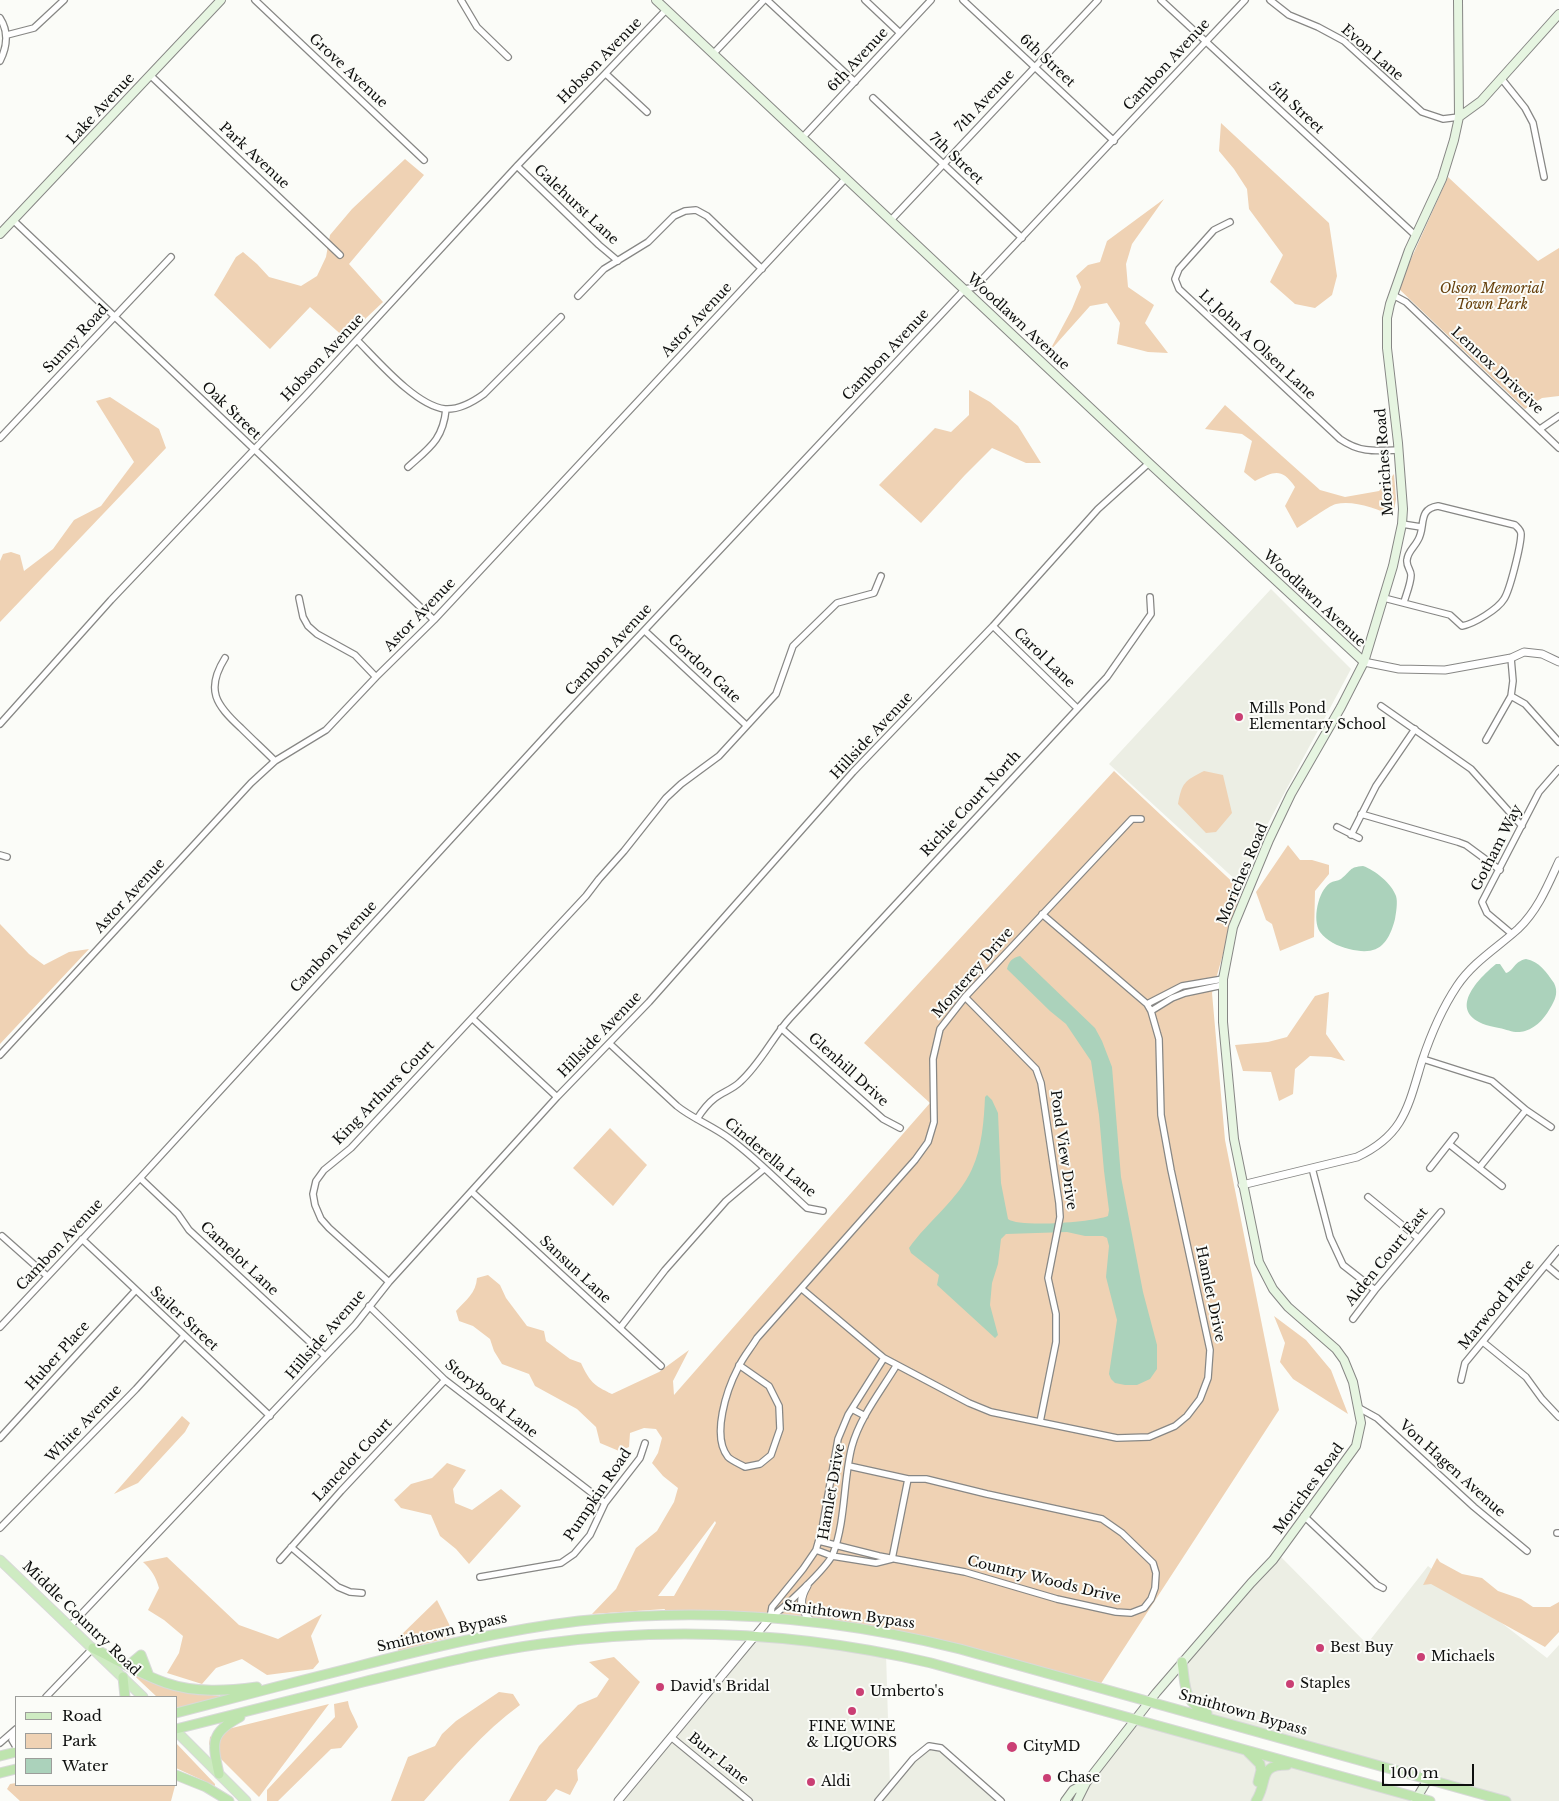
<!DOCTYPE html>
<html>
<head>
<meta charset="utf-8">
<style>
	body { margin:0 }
	#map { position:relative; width:1559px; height:1801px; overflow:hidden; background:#fbfcf8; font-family:"Libre Baskerville",serif }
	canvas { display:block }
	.legend { position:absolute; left:15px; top:1696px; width:162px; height:90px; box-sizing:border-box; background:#fbfcf8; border:1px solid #9c9d9a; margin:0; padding:6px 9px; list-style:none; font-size:15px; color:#0e0f0e }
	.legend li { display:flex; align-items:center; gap:10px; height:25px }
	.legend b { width:25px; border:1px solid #9c9d9a }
	.scale { position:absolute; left:1382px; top:1764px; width:92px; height:22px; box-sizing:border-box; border:2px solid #0e0f0e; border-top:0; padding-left:6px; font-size:15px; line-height:18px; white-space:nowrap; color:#0e0f0e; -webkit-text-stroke:4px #fbfcf8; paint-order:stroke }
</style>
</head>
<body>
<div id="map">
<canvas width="1559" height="1801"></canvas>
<ul class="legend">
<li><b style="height:6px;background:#ceebc2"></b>Road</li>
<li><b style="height:14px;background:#efd2b4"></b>Park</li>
<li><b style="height:14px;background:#abd2bb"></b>Water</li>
</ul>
<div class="scale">100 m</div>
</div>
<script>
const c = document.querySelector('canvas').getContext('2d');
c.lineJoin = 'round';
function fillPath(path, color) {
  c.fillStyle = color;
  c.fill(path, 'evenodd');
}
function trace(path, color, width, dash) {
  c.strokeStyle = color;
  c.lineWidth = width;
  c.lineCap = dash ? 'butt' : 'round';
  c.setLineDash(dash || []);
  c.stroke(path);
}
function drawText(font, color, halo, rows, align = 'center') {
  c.font = font + ' "Libre Baskerville",serif';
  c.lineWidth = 4;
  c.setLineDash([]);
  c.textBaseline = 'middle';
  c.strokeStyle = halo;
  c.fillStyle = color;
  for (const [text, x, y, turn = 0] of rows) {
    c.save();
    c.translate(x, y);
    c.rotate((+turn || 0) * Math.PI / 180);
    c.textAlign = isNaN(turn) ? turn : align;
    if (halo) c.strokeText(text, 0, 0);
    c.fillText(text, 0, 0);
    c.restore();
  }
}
const built = new Path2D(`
	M1271,589l80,80 -93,173 -19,41 -130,-119z
	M1281,1557l86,87 61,-78 119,92 12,-13v156h-51l-312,-87 -8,-9 -7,-14 -1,-12 11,-22 60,-74z
	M755,1635l131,18 4,133 39,-40 12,2 60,53h-383l53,-64 4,3z
	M1136,1719l294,82h-353z`);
const green = new Path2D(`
	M1221,123l108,100 8,53 -5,19 -17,13 -20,-4 -25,-22 13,-27 -34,-46 -2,-20 -13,-20 -15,-18z
	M405,159l19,16 -75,89 34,38 -38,36 -35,-31 -40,42 -56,-54 22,-38 7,-5 14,12 12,13 32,9 16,-10 9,-19 4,-22 22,-26z
	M1448,177l90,84 21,-13v148l-17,2 -17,11 -127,-121z
	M1164,199l-32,45 -6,20 2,23 26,18 -9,18 23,30 -20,-1 -31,-8 3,-21 -13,-20 -17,3 -41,46 23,-43 9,-22 -5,-11 12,-11 12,-3 7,-21z
	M969,390l21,12 28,24 23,37h-15l-34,-15 -27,27 -44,48 -42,-38 56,-57 16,4 18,-17z
	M110,397l49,32 7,19 -166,174v-61l3,-7 8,-2 9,3 4,16 29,-22 21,-29 27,-14 33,-44 -38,-61z
	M1225,405l95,85 25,7 34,-6 15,-17 2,25 -3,17c-16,-7 -39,-16 -57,-12 -8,2 -30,19 -39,24l-12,-22 10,-19c-14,-20 -21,-15 -40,-6l-11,-9 8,-31 -10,-7 -37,-5z
	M1114,771l127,119 -29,103 13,147 54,270 -179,275 -245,-60 -191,-13 1,-3 -73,5 24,-25 20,-41 21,-17 17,-29 4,-14 -15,-12 -11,-13 6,-10 4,-15 -6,-9 -12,-1 -14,5 -1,14 -10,4 -19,-8 -4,-16 -19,-18 -42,-23 -6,-12 -27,-10 -8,-13 -4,-12 -17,-13 -14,-5 -3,-10c10,-11 20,-18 21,-33l11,-3 12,10 6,13 21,28 17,5 2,10 24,18 11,4c9,19 12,22 31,31l47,-22 30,-22 -16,31 1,14 256,-292 -66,-60zM715,1521l1,2 -42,73h-16z
	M1204,771l19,4 9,38 -16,19 -10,1 -28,-29c4,-21 6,-23 26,-33z
	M1288,845l12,15h12l17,5v9l-14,17 -1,46 -34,14 -8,-27 -6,-4 -10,-28z
	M0,924l29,30 15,11 25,-13 20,-3 -89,95z
	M1329,992l-3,42 19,27 -14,-4 -21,-1 -15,13 -2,25 -14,7 -8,-29 -28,-1 -8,-26 33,-3 19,-5 28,-41z
	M610,1128l37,37 -34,41 -40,-38z
	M1274,1316l32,24 25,30 17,44 -55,-35 -13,-17 5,-19z
	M182,1416l8,7 -5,9 -47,51 -24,11z
	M447,1463l19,7 -13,19 2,14 17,7 29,-21 20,17 -52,58 -13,-15 -16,-13 -9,-21 -30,-7 -7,-8 17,-16 21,-6z
	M167,1557l72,68 39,14 44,-25 -11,22 8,26 -6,7 -46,6 -25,-16 -26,9 -14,16 -35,-11 12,-20 4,-17 -19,-16 -16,-10 11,-22c-3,-11 -8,-19 -16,-26z
	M1437,1558l3,4 22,12 20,4 16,13 23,8 12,8h17l9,-5v30l-14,15 -114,-63 -8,1z
	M437,1600l18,36 -57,15 -1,-12z
	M614,1657l26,25 -63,88 1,10 -8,15 -14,-6 -10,12h-37l30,-55 39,-41 19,-8 12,-18 -20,-17z
	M123,1665l63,27 42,5 -52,14v-14h-19z
	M499,1692l14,2 7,11c-37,27 -66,62 -96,96h-33l17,-44 27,-11 7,-12 14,-13z
	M348,1701c1,10 7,16 10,26l-17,21 -10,1 -53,52h-11v-11l68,-73 -1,-13z
	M329,1704l-70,93 -47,-47 -3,-6 1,-7 6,-5z
	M176,1743l39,41v2l-39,-18z
	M16,1783v2l159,1 -4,15h-151l-13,-12 3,-5z`);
const water = new Path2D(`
	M1363,866c12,4 29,18 33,30 2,6 0,17 -1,23 -7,27 -18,37 -46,30 -12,-3 -22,-8 -29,-17 -8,-12 -2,-41 10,-49 3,-2 8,-2 11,-4 10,-8 8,-12 22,-13z
	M1020,956l75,72 7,13 10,26 9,110 22,115 14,53v24l-7,10 -13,6h-12l-10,-2 -4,-4 -2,-5 8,-54 -11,-43 3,-31 -2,-8 -4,-2h-18l-18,-4 -61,2 -5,5 -3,25 -6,19 -2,22 8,30 -3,3 -58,-53 2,-10 -28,-22 -2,-5c19,-27 49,-48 63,-79 10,-21 12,-49 13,-72l2,-2 5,5 6,13 3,70 7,36c11,9 86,3 100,-3l1,-6 -5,-39 -5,-56 -8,-54 -25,-37 -16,-13 -43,-42c2,-8 5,-11 13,-13z
	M1526,959c13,2 21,14 28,24 4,8 2,15 -2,22 -6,11 -14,22 -27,26 -10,3 -16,-1 -26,-3 -52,-9 -32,-40 -3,-64h4l6,9c9,-3 7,-11 20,-14z`);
const minor = new Path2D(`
	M255,0l169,160
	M461,0l16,27 31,30
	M767,0l88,82
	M865,0l35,33
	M963,0l151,141
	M1161,0l254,235
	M1270,0l19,15 29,12 26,14 78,71 21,7 16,-2
	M0,18c9,14 7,29 0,43
	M7,35l27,-7 30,-28
	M714,53l50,-53
	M606,74l41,38
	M150,75l190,180
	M1501,78l24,30 8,15 11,54
	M873,98l149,140
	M803,137l128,-137
	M517,166l82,79 19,16
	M13,220l421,400
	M891,220l207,-220
	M1230,222l-16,8 -35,39 -4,10 4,10 161,150c20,14 35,12 59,11
	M1393,295l13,7 153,146
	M578,296l26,-27 44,-27 26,-26 11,-5 11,-1 11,6 55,53
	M357,340c20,20 59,66 88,69 14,1 28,-7 39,-15l77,-77
	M1540,429l19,-13
	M0,438l171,-181
	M408,467c21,-19 35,-27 38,-58
	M1402,524l19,3
	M299,598l4,19 5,9 9,8 38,21 21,22
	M1384,598l66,17 12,11c12,-2 36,-17 42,-27 6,-9 17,-54 17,-65 0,-4 -3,-6 -6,-9l-77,-19c-21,3 -12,21 -20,34 -4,8 -10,11 -11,20 -1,6 4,10 4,15 0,8 -5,20 -7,27
	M993,626l84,82
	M645,631l101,94
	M225,658c-20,32 -9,47 16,70 11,11 23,22 34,33
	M1511,696l14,8 34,38
	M1381,706l90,63 51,57
	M0,724l111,-124 195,-205 211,-229 149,-156
	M1486,740l25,-44 2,-15 -2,-23
	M1361,814l97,28 8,3 34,25
	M1337,827l22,11
	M1351,835l25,-49 39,-57
	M0,855l7,2
	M1512,934l-25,-21 -5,-11 57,-110 20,-23
	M965,997l71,72 5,14 18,120 1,14 -12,61 8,36v28l-16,80
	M1147,1004l35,-18 41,-7
	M1151,1011l21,-13 13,-5 38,-8
	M473,1019l84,78
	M781,1028l102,91 17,9
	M610,1044l67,62c16,13 36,20 53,33 27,20 52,46 77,69l16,3
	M0,1055l251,-272 24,-22 51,-31 50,-53 58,-57 412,-442
	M1423,1059l69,22 34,29 25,17
	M697,1119c5,-8 10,-15 18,-21 8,-6 18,-9 25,-16 21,-19 32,-44 50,-64l317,-341 44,-63 -1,-17
	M1449,1144l53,42
	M1312,1168l18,69 13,28 32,25
	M1430,1168l25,-32
	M1479,1168l47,-58
	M140,1178l38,36 11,16 136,126
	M472,1192l189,174
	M1368,1197l50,41
	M2,1236l45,40
	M82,1239l188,177
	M1546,1265l13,11
	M389,1282l-60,-54 -8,-9 -6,-14 -2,-11 3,-13 8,-11 27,-22 235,-252 13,-17 25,-28 42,-53 15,-14 38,-28 57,-62 17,-48 44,-43 37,-10 7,-17
	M802,1289l82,69 85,45 22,9 126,26 32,-1 26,-11 12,-10 13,-17 8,-21 2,-28 -39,-180 -10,-55 -2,-76 -8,-28 -4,-7 -105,-90
	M369,1306l76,74 160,123
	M1353,1319l22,-29 66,-78
	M0,1327l140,-149 421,-459 404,-430 10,-2 270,-287
	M620,1328l45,-58 61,-69 38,-32
	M1483,1342l43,35 16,22 17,18
	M739,1365l30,21 10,20 1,23 -9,26 -11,9 -15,3c-5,-3 -13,-6 -17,-10 -17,-21 -1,-68 10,-89 5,-11 13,-20 19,-30l158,-178 13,-18 6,-20 -1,-63 7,-30 25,-32 167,-178h9
	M1461,1380l4,-17 94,-114
	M1359,1408l18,10 97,89 53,44
	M852,1409l13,7
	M0,1438l135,-147
	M849,1466l59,13
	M1304,1516l73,69 6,3
	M0,1528l136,-139 48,-53
	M1557,1533h2
	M819,1541l60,15 86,16 92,27 59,13 15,1 13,-5 7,-9 4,-11 1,-15 -3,-10 -31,-30 -20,-14 -115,-25 -61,-15h-18l-16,80
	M291,1547l47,40 12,5 12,1
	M816,1550l16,6 44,7 16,-4
	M280,1560l61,-69 104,-111
	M480,1577l81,-14 13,-9 16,-19 15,-32 35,-45 5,-15
	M770,1618c13,-9 57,-50 63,-64 13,-34 10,-74 19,-108 8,-29 29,-55 44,-80
	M770,1618l2,-11 31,-38 13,-19 6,-21 16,-90 10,-24 36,-57
	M70,1626l285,-301 34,-43 168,-185 92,-95 204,-230 140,-146 105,-117 51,-46
	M46,1697l47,-49
	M15,1732l-3,8 4,7
	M671,1737l78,64
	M0,1743l16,-14
	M878,1801l35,-42 16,-13 12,2 60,53`);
const tertiary = new Path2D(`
	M1364,662l35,7 46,1 66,-12 13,-6 18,2 17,8
	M1242,1185l115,-28c47,-22 51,-50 65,-96 8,-24 21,-54 35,-75 16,-24 40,-38 61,-57 20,-19 30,-44 41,-68
	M807,1586c-9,15 -6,22 3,35
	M618,1801l152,-183`);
const secondary = new Path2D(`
	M656,0l493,463 215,199
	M1459,117l22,-16 78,-87
	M0,234l221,-234
	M1065,1801l8,-11 13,-7
	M1077,1801l9,-18 70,-90 95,-110 22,-23 83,-114 5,-23 -8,-41 -9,-22 -8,-11 -48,-42 -15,-18 -14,-27 -25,-123 -11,-117v-43l10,-52 36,-87 22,-46 50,-87 23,-45 29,-96 9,-42 1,-15 -5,-66 -11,-95v-30l3,-14 19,-54 33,-71 12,-39 5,-23 -1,-117
	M1415,1801l13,-22`);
const primary = new Path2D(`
	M0,1560l143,137
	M176,1731l70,70`);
const trunk = new Path2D(`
	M93,1648c24,12 47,26 73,35 29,10 61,8 91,4
	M1182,1662c4,24 0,39 25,51
	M128,1666l13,-11 8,21
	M123,1677l2,20
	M176,1713c60,-16 119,-31 179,-46 74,-19 148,-37 224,-46 127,-14 257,-3 381,28l546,152
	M176,1729c63,-16 125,-31 187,-47 59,-14 118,-30 178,-38 130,-18 262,-11 390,19l499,138
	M1247,1751l13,13 1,6 -3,12
	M0,1756l16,-4
	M0,1773l16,-4
	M219,1774c-7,-32 -9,-41 21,-57
	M176,1775l30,12 23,14
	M1256,1801c13,-20 1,-36 31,-36`);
const markers = [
	[1239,717,5,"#ca3f74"],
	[1320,1648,5,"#ca3f74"],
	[1421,1657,5,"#ca3f74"],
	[1290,1684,5,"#ca3f74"],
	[660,1687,5,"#ca3f74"],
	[860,1692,5,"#ca3f74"],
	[852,1711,5,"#ca3f74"],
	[1012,1747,6,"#ca3f74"],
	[1047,1778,5,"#ca3f74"],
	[811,1782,5,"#ca3f74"]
];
const streetNames = [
	["Evon Lane",1372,53,41],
	["6th Avenue",858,60,-47],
	["Hobson Avenue",600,61,-46],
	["6th Street",1047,61,43],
	["Cambon Avenue",1167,65,-47],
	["Grove Avenue",348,71,43],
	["7th Avenue",985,101,-47],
	["5th Street",1296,108,43],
	["Lake Avenue",101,109,-47],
	["Park Avenue",254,156,43],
	["7th Street",956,159,43],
	["Galehurst Lane",576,205,43],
	["Astor Avenue",697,320,-47],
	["Woodlawn Avenue",1018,322,43],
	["Sunny Road",76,339,-47],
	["Lt John A Olsen Lane",1257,345,43],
	["Cambon Avenue",886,355,-47],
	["Hobson Avenue",323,358,-47],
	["Lennox Driveive",1497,371,43],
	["Oak Street",231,411,44],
	["Moriches Road",1385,462,-94],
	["Woodlawn Avenue",1314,599,43],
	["Astor Avenue",420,615,-46],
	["Cambon Avenue",609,650,-47],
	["Carol Lane",1044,658,44],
	["Gordon Gate",704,669,43],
	["Hillside Avenue",872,736,-47],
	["Richie Court North",971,804,-47],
	["Gotham Way",1497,848,-63],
	["Moriches Road",1243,874,-67],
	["Astor Avenue",130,896,-47],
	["Cambon Avenue",334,947,-47],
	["Monterey Drive",973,973,-49],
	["Hillside Avenue",600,1035,-46],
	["Glenhill Drive",848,1070,42],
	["King Arthurs Court",384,1093,-46],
	["Pond View Drive",1063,1150,82],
	["Cinderella Lane",770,1158,40],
	["Cambon Avenue",60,1245,-47],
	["Alden Court East",1387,1257,-51],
	["Camelot Lane",239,1259,43],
	["Sansun Lane",575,1270,43],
	["Hamlet Drive",1210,1294,78],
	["Marwood Place",1497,1305,-51],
	["Sailer Street",184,1319,43],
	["Hillside Avenue",326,1335,-49],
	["Huber Place",58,1356,-48],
	["Storybook Lane",491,1399,39],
	["White Avenue",84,1424,-46],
	["Lancelot Court",353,1460,-47],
	["Von Hagen Avenue",1452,1469,42],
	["Moriches Road",1309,1489,-54],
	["Hamlet Drive",832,1492,-80],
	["Pumpkin Road",598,1495,-56],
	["Country Woods Drive",1044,1580,14],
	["Smithtown Bypass",849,1615,8],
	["Middle Country Road",81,1619,44],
	["Smithtown Bypass",442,1633,-13],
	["Smithtown Bypass",1243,1713,16],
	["Burr Lane",718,1759,39]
];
const parkNames = [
	["Olson Memorial",1492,289],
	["Town Park",1492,305]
];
const poiNames = [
	["Mills Pond",1249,709],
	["Elementary School",1249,725],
	["Best Buy",1330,1648],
	["Michaels",1431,1657],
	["Staples",1300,1684],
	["David's Bridal",670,1687],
	["Umberto's",870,1692],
	["FINE WINE",852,1727,"center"],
	["& LIQUORS",852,1743,"center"],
	["CityMD",1023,1747],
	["Chase",1057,1778],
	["Aldi",821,1782]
];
fillPath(built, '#eceee4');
fillPath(green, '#efd2b4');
fillPath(water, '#abd2bb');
trace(minor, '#878785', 8);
trace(tertiary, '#878785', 9);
trace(secondary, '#878785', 10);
trace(primary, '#d8d9d8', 11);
trace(trunk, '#d8d9d8', 11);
trace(minor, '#fff', 5.5);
trace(tertiary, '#fff', 7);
trace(secondary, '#e6f5e1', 8);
trace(primary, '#ceebc2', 9);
trace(trunk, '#bee4ae', 9);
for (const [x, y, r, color] of markers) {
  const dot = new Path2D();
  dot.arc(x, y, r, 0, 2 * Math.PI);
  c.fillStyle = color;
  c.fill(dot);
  trace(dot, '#fbfcf8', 2);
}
drawText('14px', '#0e0f0e', '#fbfcf8', streetNames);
drawText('italic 14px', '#67410d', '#fbfcf8', parkNames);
drawText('14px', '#0e0f0e', '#fbfcf8', poiNames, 'left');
</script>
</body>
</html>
